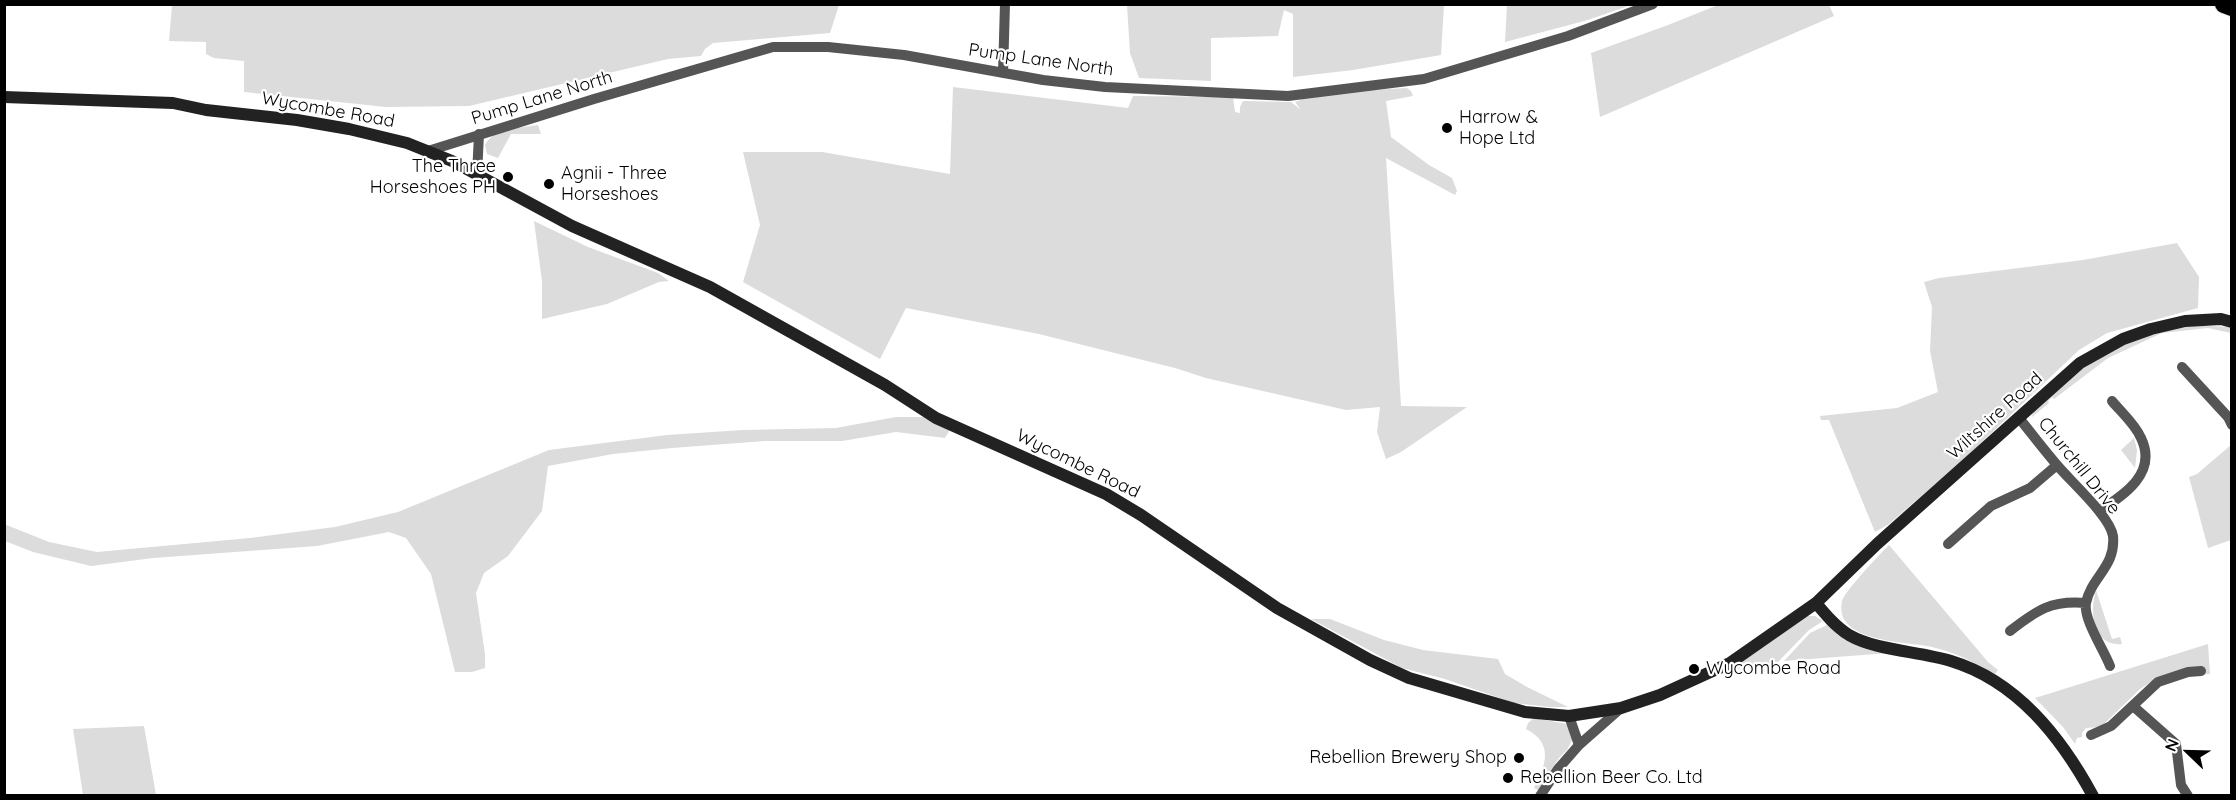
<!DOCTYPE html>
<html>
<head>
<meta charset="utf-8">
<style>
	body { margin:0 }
	#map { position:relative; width:2236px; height:800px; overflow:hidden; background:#fff; font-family:Quicksand,sans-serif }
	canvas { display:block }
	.frame { position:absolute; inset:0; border:6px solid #000; pointer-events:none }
	.north { position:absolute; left:2158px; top:722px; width:60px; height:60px; -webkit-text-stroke:4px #fff; paint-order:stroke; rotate:293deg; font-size:16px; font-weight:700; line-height:24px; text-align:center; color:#000 }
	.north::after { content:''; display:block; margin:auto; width:21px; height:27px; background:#000; clip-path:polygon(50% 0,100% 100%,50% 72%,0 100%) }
</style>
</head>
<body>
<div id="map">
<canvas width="2236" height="800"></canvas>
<div class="frame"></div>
<div class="north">N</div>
</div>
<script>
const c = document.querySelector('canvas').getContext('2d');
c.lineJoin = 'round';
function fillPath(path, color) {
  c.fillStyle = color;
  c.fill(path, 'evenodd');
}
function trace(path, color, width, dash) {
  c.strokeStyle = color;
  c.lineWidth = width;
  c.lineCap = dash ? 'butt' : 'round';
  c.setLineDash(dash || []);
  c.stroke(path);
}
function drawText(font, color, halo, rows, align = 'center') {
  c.font = font + ' Quicksand,sans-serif';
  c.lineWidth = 4.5;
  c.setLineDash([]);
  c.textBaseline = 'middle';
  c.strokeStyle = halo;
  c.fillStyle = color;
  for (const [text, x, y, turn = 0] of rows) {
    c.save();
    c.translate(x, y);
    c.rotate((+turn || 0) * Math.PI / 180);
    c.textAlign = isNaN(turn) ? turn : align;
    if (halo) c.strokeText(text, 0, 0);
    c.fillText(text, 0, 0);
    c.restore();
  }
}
const green = new Path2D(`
	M172,5v-1l667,1 -9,28 -117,10 -8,6 -4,7 -33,3 -199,47 -83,1 -142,-15v-31l-30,-3 -8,-4v-12l-37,-1z
	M1127,5h317l-3,50 -88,15 -60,7v-63l-9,-4 -6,26 -67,2v43l-72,-3 -9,-25z
	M1507,5v-1l124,1 -43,15 -83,22z
	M1718,5h111l5,11 -234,101 -9,-64 77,-28z
	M953,87l175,21 5,-12 100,1 2,15 5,1v-6l3,-6 48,1 10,8 -6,-8 8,-3 50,-8 54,-3 4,3 2,5 -27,5 5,36 38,28 23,13 5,13 -2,4 -69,-37 15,248 66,1 -66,45 -15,7 -9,-27 3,-25 -34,3 -140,-32 -31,-10 -136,-34 -133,-26 -26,51 -137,-77 17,-57 -17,-73h79l128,22z
	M538,125l3,9h-30l-13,24 -11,-4 -2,-9c8,-17 36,-17 53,-20z
	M534,221l54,26 70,26 11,8 -10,1 -52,22 -65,15v-38z
	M2177,243l22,34 -1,31 -91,25 -28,17 -114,108 -76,66 -14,8 -46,-112h-8l-1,-4 77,-8 41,-16 -8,-41 2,-44 -8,-25 15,-4 144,-18z
	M2189,325l42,2v6l-23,-5 -46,5 -54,25 -54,41 -2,-2 -4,4 1,2 -17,14 1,-6 47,-41 45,-28z
	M896,417h29l26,11 -6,10 -49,-6 -54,9h-77l-93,7 -59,6 -65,12 -6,45 -34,45 -24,17 -8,20 9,61v14l-13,4h-17l-24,-98 -25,-36 -17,-6 -72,14 -164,12 -62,8 -58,-14 -28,-11 -1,-17 45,18 48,10 153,-14 85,-11 63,-15 151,-62 118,-15 76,-5 93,-2z
	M2134,438l3,12 -2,18 -14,-18z
	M2231,445v95l-23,8 -19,-71 8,-3z
	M1889,545l99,117 10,8 -3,4c-20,-11 -40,-22 -63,-27 -26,-6 -99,-4 -90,-46 2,-9 38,-47 47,-56z
	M2096,590l16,49 8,-2 2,7c-29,3 -33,-32 -26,-54z
	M1808,616h7l8,5 -14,9 -31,32 -31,4 -34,11 88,-59z
	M1311,619h19l54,21 39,10 75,9 7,15 22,13 41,20h-19l-35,-4 -69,-24 -43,-11z
	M1827,625l11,10 51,18 -105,8 26,-28z
	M2208,644l2,30 -55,5 -15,10 -36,35 -5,3 -13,1 -4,5v4l-5,1 -2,6 -12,-17 -28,-29z
	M1534,718l33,6 6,14 -6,12 -8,8 -21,32 -4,-2c12,-22 20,-45 -8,-59l2,-6z
	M144,726l12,69h-73l-10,-66z`);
const street = new Path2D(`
	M1003,73l2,-69
	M428,151l166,-52 179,-52h55l76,8 139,25 62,7 183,9 136,-17 144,-43 85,-32
	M477,175l2,-41
	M2182,367l46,50 4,8
	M2019,418c13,16 25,32 38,47 14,17 53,51 56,71 3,31 -22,41 -27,67 -3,16 18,47 24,63
	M2099,511c25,-16 59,-38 42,-73 -6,-14 -20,-26 -29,-37
	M1948,544l43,-38 39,-18 27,-23
	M2010,631c27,-21 41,-31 76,-28
	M2133,706l43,38 5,41 7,11
	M1569,716l10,29
	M2091,735l20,-9 47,-44 30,-10 13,-1
	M1540,796l18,-27 21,-24 42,-37`);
const secondary = new Path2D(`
	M4,97l169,6 33,7 91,10 52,9 58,14 45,18 120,65 138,61 175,98 51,33 170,76 35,21 136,93 93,52 39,18 116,34 44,4 52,-8 39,-13 70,-32 86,-60 61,-59 203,-181 43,-24 28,-10 34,-8 36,-2 11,3
	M1816,603c10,12 20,24 33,32 28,16 70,16 102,26 66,20 110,76 142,135`);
const highway = new Path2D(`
	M2224,4l8,3`);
const markers = [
	[1447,128,6,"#000"],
	[508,177,6,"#000"],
	[549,184,6,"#000"],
	[1694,669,6,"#000"],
	[1519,758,6,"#000"],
	[1508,778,6,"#000"]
];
const streetNames = [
	["Pump Lane North",1041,60,8],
	["Pump Lane North",542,98,-17],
	["Wycombe Road",328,110,10],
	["Wiltshire Road",1995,416,-42],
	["Wycombe Road",1078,464,26],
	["Churchill Drive",2079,466,51]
];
const poiNames = [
	["Harrow &",1459,118],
	["Hope Ltd",1459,139],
	["The Three",496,167,"right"],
	["Horseshoes PH",496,188,"right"],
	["Agnii - Three",561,174],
	["Horseshoes",561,195],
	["Wycombe Road",1706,669],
	["Rebellion Brewery Shop",1507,758,"right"],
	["Rebellion Beer Co. Ltd",1520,778]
];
fillPath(green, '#dcdcdc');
trace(highway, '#dbdbdb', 20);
trace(street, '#555', 10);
trace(secondary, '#222', 12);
trace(highway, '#000', 18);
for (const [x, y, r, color] of markers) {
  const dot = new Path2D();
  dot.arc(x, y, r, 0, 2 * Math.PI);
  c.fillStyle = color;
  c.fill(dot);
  trace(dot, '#fff', 2);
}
drawText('18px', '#000', '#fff', streetNames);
drawText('18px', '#000', '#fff', poiNames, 'left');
</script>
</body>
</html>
